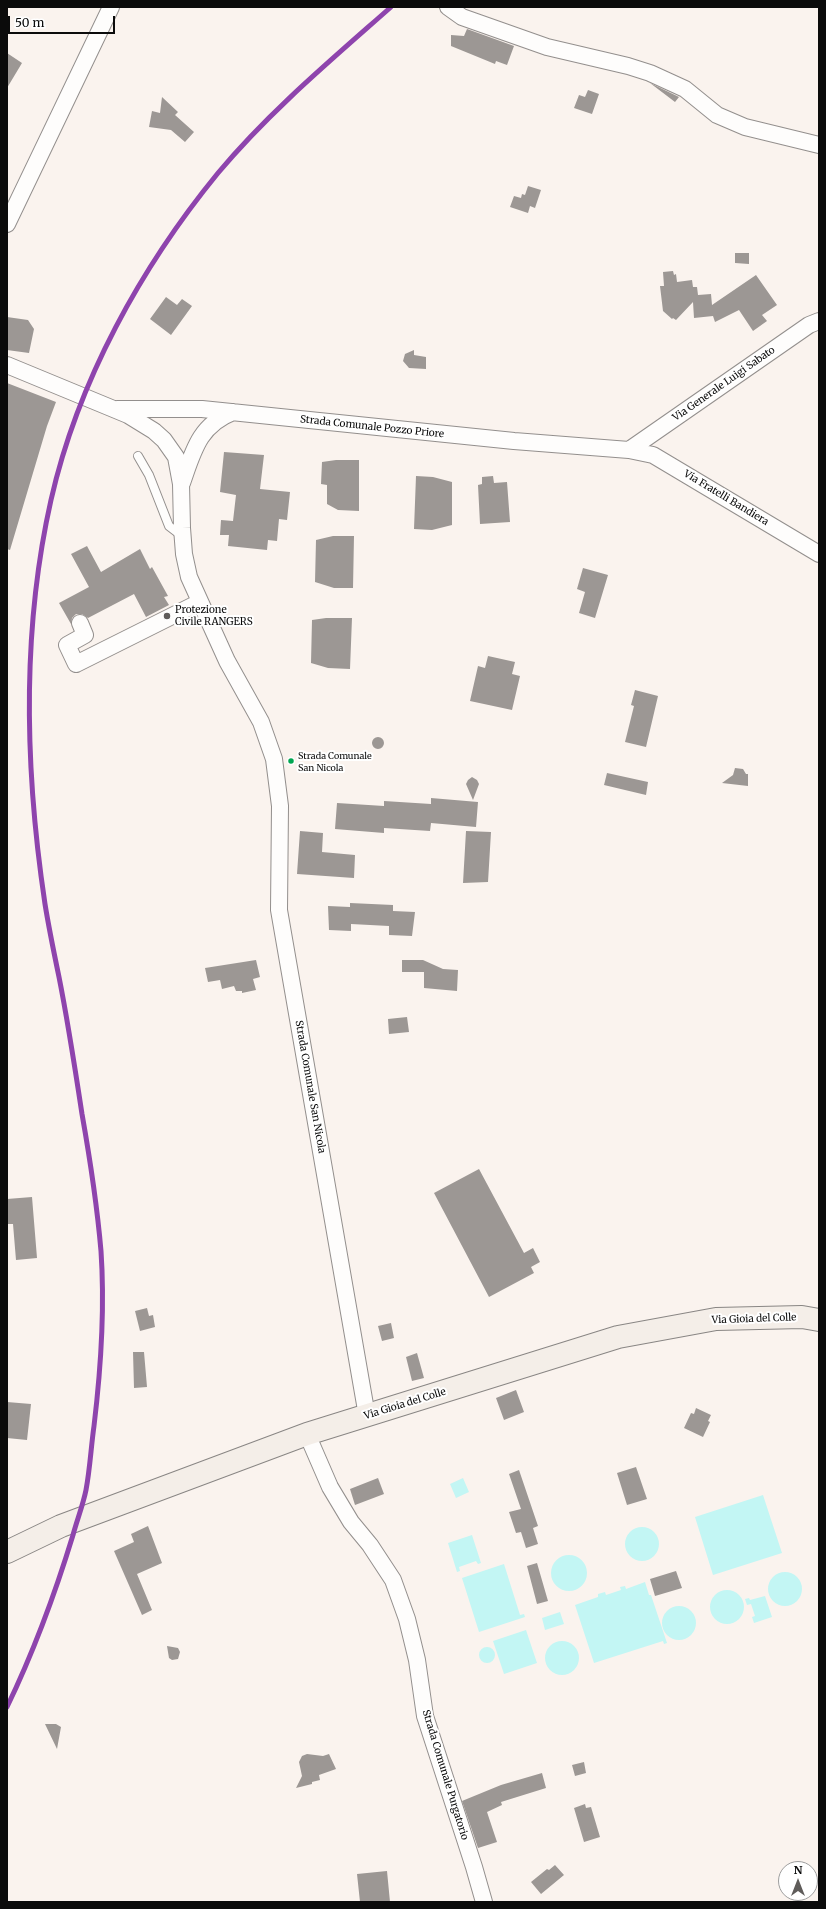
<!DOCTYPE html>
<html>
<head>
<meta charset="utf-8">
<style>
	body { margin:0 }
	#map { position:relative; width:826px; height:1909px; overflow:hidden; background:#faf3ee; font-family:Merriweather,serif }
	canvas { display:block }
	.frame { position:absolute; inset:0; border:8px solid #0b0b0b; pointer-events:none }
	.north { position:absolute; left:778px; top:1861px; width:40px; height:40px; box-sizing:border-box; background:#fff; border:1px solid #9d9d9d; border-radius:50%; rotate:0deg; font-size:11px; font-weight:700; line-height:16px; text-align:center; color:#0b0b0b }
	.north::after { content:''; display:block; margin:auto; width:14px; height:18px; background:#5f5c5a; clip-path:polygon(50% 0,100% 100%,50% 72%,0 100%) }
	.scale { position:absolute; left:8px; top:16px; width:107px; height:18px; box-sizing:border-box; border:2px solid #0b0b0b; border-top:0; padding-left:5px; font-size:12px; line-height:14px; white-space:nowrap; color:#0b0b0b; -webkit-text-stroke:3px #fff; paint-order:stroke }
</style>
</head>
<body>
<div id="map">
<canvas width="826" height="1909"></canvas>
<div class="frame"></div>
<div class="north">N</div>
<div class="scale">50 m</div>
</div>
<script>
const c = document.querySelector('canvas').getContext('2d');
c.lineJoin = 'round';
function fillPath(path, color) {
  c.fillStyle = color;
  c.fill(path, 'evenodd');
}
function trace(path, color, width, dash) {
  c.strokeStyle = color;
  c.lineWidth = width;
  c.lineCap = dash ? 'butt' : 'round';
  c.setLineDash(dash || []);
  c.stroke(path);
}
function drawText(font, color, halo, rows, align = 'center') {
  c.font = font + ' Merriweather,serif';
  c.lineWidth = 4;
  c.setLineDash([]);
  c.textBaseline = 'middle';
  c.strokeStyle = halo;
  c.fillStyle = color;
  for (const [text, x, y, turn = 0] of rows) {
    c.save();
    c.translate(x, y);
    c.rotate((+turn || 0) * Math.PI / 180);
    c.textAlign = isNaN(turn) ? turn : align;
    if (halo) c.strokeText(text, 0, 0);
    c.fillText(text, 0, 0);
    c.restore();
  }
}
const water = new Path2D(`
	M463,1478l6,14 -13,6 -6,-14z
	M763,1495l19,58 -69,22 -18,-58z
	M625 1544a17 17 0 1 1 34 0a17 17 0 1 1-34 0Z
	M472,1535l9,28 -3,1 -2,-3 -17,6 1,4 -3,1 -9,-29z
	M551 1573a18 18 0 1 1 36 0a18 18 0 1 1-36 0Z
	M504,1564l16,51 4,-1 1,3 -46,15 -17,-54z
	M768 1589a17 17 0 1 1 34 0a17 17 0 1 1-34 0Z
	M645,1582l4,13h2l16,48 -3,1 -1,-3 -69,22 -19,-58 23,-8v-3l7,-2 1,3 15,-5 -1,-3 5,-1 1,3z
	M710 1607a17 17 0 1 1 34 0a17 17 0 1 1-34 0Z
	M765,1596l7,21 -18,6 -2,-6 3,-1 -4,-12 -4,1 -2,-6 4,-1 1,2z
	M662 1623a17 17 0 1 1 34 0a17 17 0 1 1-34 0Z
	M560,1612l4,12 -19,6 -3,-12z
	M526,1630l11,33 -33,11 -11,-33z
	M545 1658a17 17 0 1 1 34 0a17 17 0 1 1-34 0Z
	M479 1655a8 8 0 1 1 16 0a8 8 0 1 1-16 0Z`);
const building = new Path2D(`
	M467,29l47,17 -7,19 -11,-4 -1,3 -44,-18v-11l13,1z
	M7,53l15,10 -15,25z
	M650,83l29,14 -4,5z
	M588,90l11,4 -7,20 -18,-6 5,-13 6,2z
	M162,97l16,15 -3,3 19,17 -9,10 -14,-12 -22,-3 3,-16 8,2z
	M528,186l13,4 -6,18 -5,-2 -2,7 -18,-6 4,-11 7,2 1,-4 3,1z
	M735,253h14v11l-14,-1z
	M673,271l1,4 2,-1 1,8 15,-2 1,7h4l1,8 13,-1 1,11 44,-30 21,30 -15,10 5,6 -14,10 -14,-21 -24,12 -2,-6 -19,2 -1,-16 -17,18 -3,-2 -1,1 -9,-8 -3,-25h4l-1,-14z
	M166,297l11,8 5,-6 10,7 -21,29 -21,-16z
	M7,317l21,3 6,9 -5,24 -22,-3z
	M414,350v5l12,2v12l-17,-1 -6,-7 2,-7z
	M7,383l49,19 -9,24 -37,124 -3,-1z
	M224,452l40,3 -4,34 30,3 -3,28 -8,-1 -2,22 -9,-1 -1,10 -39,-4 1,-11h-9l1,-15 12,1 3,-26 -16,-3z
	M336,460h23v51l-21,-1 -11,-6v-19l-6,-1 1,-22z
	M416,476l17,1 19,5v43l-20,5 -18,-1z
	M493,476l1,7 13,-1 3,40 -30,2 -2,-39 4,-1v-7z
	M333,536h21l-1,52h-19l-19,-6 1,-42z
	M87,546l14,26 39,-23 10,20 2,-2 16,29 -4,1 5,8 -23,12 -12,-23 -46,24 -6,-4h-6l-4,4 -1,6 -12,-21 30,-16 -18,-33z
	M583,568l25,7 -13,43 -16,-5 6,-21 -8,-3z
	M326,618h26l-2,51 -22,-1 -17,-5 1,-43z
	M488,656l27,6 -3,12 8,2 -8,34 -42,-9 8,-35 7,2z
	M635,690l23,6 -12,51 -21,-5 9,-36 -3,-1z
	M372 743a6 6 0 1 1 12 0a6 6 0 1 1-12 0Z
	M735,768l8,1 3,5h2v12l-26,-3 11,-8z
	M607,773l41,9 -2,13 -42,-10z
	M472,777l5,3 2,4 -6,16 -7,-16 2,-4z
	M431,798l47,4 -2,25 -45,-4 -1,8 -46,-3v5l-49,-4 2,-26 47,3v-5l47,3z
	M300,831l23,2 -1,19 33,3 -1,23 -57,-4z
	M466,831l25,1 -3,50 -25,1z
	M350,903l43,2v6l22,1 -3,24 -23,-1v-9l-38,-2v7l-22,-1 -1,-24 22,1z
	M256,960l4,17 -7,2 3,11 -14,3v-2h-6l-2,-5 -12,3 -2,-9 -12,2 -3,-14z
	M402,960h21l20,9 15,1 -1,21 -33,-3v-16h-22z
	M407,1017l2,15 -20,2 -1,-15z
	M479,1169l45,84 9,-5 7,14 -9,5 3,6 -45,24 -55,-104z
	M32,1197l5,61 -21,2 -3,-36h-6v-25z
	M147,1308l2,8 4,-1 2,12 -15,4 -5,-20z
	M391,1323l3,15 -12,3 -4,-15z
	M133,1352h11l3,35 -13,1z
	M417,1353l7,25 -12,3 -6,-24z
	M516,1390l8,22 -20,8 -8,-22z
	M7,1402l24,2 -4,36 -20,-2z
	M696,1408l15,7 -3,6 2,1 -7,15 -19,-9 7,-15 3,1z
	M636,1467l11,32 -20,6 -10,-32z
	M519,1470l19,56 -5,2 5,16 -12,4 -5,-16 -5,1 -7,-21 12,-3 -12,-35z
	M378,1478l6,16 -29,11 -5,-16z
	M148,1526l14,37 -25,11 15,36 -10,5 -28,-64 20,-9 -3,-8z
	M537,1563l11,38 -11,3 -10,-38z
	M676,1571l6,17 -27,8 -5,-17z
	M167,1646l11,2 2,4 -2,7 -6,1 -3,-2z
	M45,1724h11l5,3 -4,22z
	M307,1754l16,2 6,-2 7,15 -17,6 1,5 -8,2v2l-16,4 6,-12 -3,-14 3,-6z
	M584,1762l2,11 -11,3 -3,-11z
	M542,1773l4,15 -45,14 1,3 -15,7 10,30 -19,6 -16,-47 39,-16z
	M585,1804l1,4 5,-1 9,30 -16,5 -10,-34z
	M555,1865l9,10 -23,19 -10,-12 16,-13 2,1z
	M387,1871l3,31h-30l-3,-28z`);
const service = new Path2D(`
	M138,456l11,19 20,51 13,10`);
const minor = new Path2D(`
	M448,7l14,10 85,30 81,19 22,7 35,16 32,26 28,12 74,18
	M7,224l104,-217
	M7,365l121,50 26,16 10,9 12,17 5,27 1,44 2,26 5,23 38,84 34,61 13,37 6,47 -1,104 88,506
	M117,409h85l312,32 115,9 24,5 166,99
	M629,450l180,-125 10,-4
	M182,483c11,-31 17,-58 51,-71
	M80,623l5,12 -18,10 9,19 124,-62
	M307,1434l23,53 21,35 19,23 23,35 14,39 10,41 8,56 49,151 10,35`);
const secondary = new Path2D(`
	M7,1552l54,-26 246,-92 311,-97 98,-18 86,-2 17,3`);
const rail1 = new Path2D(`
	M7,1707c27,-56 48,-113 66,-172 4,-15 10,-30 13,-45 4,-21 5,-43 8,-64 7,-58 11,-116 7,-175 -4,-46 -11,-92 -19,-137 -7,-46 -14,-92 -23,-137 -5,-24 -10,-48 -14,-73 -20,-133 -24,-271 6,-404 27,-119 90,-233 167,-327 51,-61 113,-113 173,-166`);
const markers = [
	[167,616,4,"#5f5c5a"],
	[291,761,3.5,"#00a651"]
];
const busNames = [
	["Strada Comunale",298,756],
	["San Nicola",298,768]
];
const streetNames = [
	["Via Generale Luigi Sabato",724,384,-35],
	["Strada Comunale Pozzo Priore",372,427,6],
	["Via Fratelli Bandiera",726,498,31],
	["Strada Comunale San Nicola",310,1087,80],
	["Via Gioia del Colle",754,1319,-2],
	["Via Gioia del Colle",405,1404,-17],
	["Strada Comunale Purgatorio",445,1775,73]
];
const poiNames = [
	["Protezione",175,610],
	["Civile RANGERS",175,622]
];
fillPath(water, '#c3f6f4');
fillPath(building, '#9c9794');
trace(service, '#938f8d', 10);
trace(minor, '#938f8d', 18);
trace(secondary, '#898684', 24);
trace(service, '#fefdfc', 8);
trace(minor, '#fefdfc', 16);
trace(secondary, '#f4eee8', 22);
trace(rail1, '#8e44ad', 5);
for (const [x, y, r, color] of markers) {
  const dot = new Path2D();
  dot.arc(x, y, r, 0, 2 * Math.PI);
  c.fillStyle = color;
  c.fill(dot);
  trace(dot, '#fff', 1.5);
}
drawText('9px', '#0b0b0b', '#fff', busNames, 'left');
drawText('10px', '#0b0b0b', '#fff', streetNames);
drawText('10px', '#0b0b0b', '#fff', poiNames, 'left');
</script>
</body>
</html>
